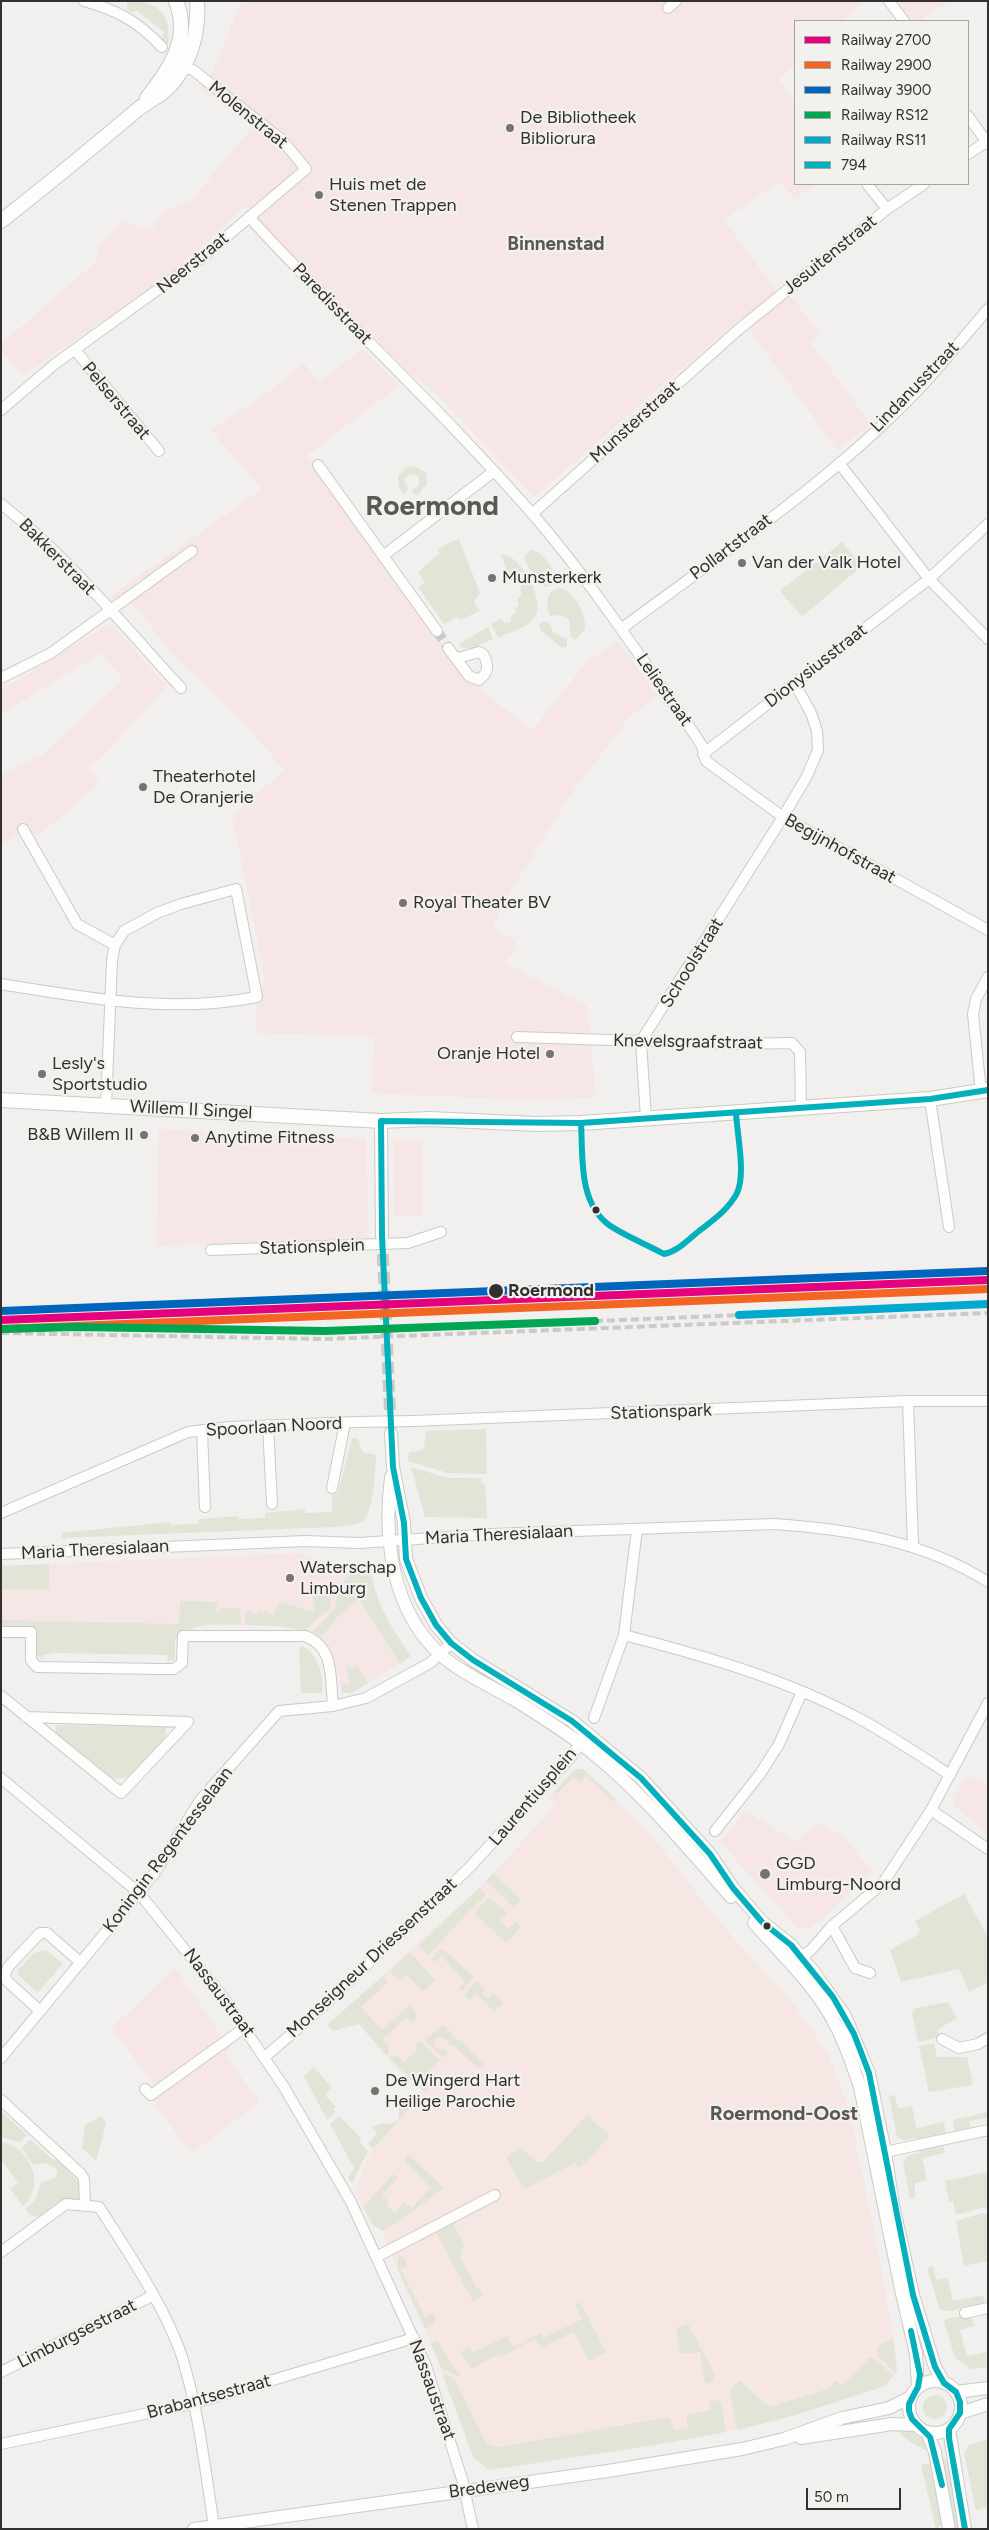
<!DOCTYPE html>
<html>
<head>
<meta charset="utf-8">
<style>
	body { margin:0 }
	#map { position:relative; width:989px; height:2530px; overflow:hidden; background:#f1f0ee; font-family:Figtree,sans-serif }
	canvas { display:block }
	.frame { position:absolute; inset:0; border:2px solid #32312f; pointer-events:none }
	.legend { position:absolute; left:794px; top:20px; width:175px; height:165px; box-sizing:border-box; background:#f2f1ed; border:1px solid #a5a4a1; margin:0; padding:6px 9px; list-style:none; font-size:15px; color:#32312f }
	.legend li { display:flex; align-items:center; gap:10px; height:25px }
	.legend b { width:25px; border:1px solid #a5a4a1 }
	.scale { position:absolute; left:806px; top:2488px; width:95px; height:22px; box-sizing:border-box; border:2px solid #32312f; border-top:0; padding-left:6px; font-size:15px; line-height:18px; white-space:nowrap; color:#32312f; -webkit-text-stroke:4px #f2f1ed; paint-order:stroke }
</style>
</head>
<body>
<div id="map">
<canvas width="989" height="2530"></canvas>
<div class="frame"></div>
<ul class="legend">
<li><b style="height:6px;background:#e5007d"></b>Railway 2700</li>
<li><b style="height:6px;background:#f26522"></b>Railway 2900</li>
<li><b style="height:6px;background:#0065bd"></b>Railway 3900</li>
<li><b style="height:6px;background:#00a651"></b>Railway RS12</li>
<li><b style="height:6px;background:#00a9ce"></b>Railway RS11</li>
<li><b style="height:6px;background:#05b0bd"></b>794</li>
</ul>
<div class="scale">50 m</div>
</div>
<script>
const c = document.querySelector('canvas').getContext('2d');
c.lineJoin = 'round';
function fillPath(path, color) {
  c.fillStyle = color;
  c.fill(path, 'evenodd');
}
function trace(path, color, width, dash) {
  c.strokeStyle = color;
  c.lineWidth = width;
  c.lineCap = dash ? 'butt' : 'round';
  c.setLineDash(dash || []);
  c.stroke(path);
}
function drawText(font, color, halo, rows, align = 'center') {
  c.font = font + ' Figtree,sans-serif';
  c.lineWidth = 4.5;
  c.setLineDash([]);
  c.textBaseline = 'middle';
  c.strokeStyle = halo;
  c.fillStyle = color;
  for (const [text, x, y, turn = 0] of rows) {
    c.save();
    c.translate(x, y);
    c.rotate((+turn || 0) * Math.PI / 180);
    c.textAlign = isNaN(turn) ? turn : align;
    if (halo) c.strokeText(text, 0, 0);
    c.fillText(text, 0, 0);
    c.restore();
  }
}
const commercial = new Path2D(`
	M242,1h622l-22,20h-47v44l-16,15 16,21v83h20l-20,15 -17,-17 -54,38 52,71 14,5 31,38 -11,8 61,82 -34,26 -96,-132 -207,179 -103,-108 -17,-12 -169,-171 -49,47 -48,37 -125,86 -22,-27v-5l96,-83v-14l27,-27 27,12 12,-21 28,-10 61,-74 -52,-39 11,-14z
	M884,1h66l-32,20h-20z
	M362,349l37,36 -92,71 161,224 64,50 53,-66 33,-23 39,54 -28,23 -58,76 -67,108 -12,26 21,11 4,8 -11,16 81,43 9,91 -56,4 -169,-8 3,-56 -118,-4 -1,-22 10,-31 -33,-164 52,-46 -46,-53 -69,-66 -31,-43 -29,-11 153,-108 -51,-59 55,-36 38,-31 15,19z
	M108,625h4l55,61 -66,72 -12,9 10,16 -58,51 -25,2 -15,8v-68l40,-20 82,-76 -22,-27 -100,61v-24z
	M159,1129l207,10 3,99 -213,8z
	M393,1140h30l-1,76 -27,1z
	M299,1553l27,9 40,1 5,6 3,22 6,14 10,20 21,31 -59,37h-10l-11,-43 -11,-14 -8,-4 -33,-6 -77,-2 -17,7 -10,8v20l-8,-5 -129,-18 -9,-8 -28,-1v-61z
	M967,1776l21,10v49l-34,-30 -1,-7z
	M745,1811l51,30 23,-18 25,14 29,35 -62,56 -13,1 -78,-87z
	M175,1968l56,81 -6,5 35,48 -69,51 -36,-48 -3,-23 -41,-54z`);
const medical = new Path2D(`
	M575,1769h8l72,71 63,80 38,43 31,31 42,62 19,50 26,123 20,111 3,31 -12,15 -118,37 -111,22 -167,25 -16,-13 -48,-128 -44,-98 -2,-3 -5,-1 -20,-37 11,-27 8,-14 51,-57 -18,-19 -2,2 -59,-66 134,-121 76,-82 -7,-8z`);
const green = new Path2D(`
	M127,1c31,0 45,12 41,44l-6,-3 2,-10 -27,-21 -7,1 -3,-3z
	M415,466l11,7 1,11 -9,11 -5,-2v-4l6,-3v-8l-3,-3 -7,-1 -5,7 4,7 -4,6 -5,-6 -1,-12 7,-8z
	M459,539l21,54 -6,9 2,5 5,3 -20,10 -5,-3 -12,7 -26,-37 7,-4 -7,-11 22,-19 -2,-3 6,-5z
	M842,542l20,24 -60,51 -22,-26z
	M531,550c12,0 28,24 23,35l-9,2c-8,-5 -18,-21 -21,-30z
	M501,554c18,-1 45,46 34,63 -7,11 -26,15 -37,21l-7,-14 10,-5 3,4 6,-1 1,-6 5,-3 -1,-5 4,-2 -2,-8 4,-2v-11l-10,-3z
	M562,588c13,6 25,27 23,41l-10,11 -4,-4 -2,-17 -8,-4 -11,1c-5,-13 -4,-27 12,-28z
	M543,621l5,1 6,11 13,6v8l-5,1 -22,-18 -1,-5z
	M488,627l5,12c-10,4 -24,14 -34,7v-2z
	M486,1429l1,45 -39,-1 -40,-12 1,-9 11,-1 4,-3 2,-17z
	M352,1438h6l4,14 14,3c0,12 -3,58 -12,65 -8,6 -22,6 -31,7l-271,11 -1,-5 110,-11v3l28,-1v-5l39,-3 1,3 26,-1v-5l40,-4v4l27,-1v-18l6,-1z
	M411,1467l37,11h33l1,6h3l2,34 -62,-1z
	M49,1564v26l-48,-1v-23z
	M367,1568l4,1c4,34 21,59 40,87l-11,8 -41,-65 -23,19 -11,15 -5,3 -8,-4 23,-23 3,-22 18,-18z
	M331,1593l-1,16 -14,10 -10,12 -27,-5 -34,-1v-12l6,-2 3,3 6,-4 3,4 2,-3 8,5 6,-14 36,10 -3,-17z
	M180,1601l37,1 -1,13 5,-7h19l1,17c-25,-1 -46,-4 -66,14v20l-7,3 -1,-7 -113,-2 -12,3 2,5 -7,-6c0,-31 -8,-27 -36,-28v-7l178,4z
	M302,1646c16,8 22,30 20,47h-21l-2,-42z
	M346,1666l6,3 6,-3 10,17 -16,10h-10l-1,-7 9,-2z
	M56,1725l110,2 -1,13 -34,37 -24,3 -52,-44z
	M575,1769h8l33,30 -2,3 -28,-26 -6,7 -7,-6 -16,17 -3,-2z
	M493,1873l28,26 -7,8 -28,-26z
	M479,1888l7,6 -58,61 -9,-10z
	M964,1894l24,43v45l-19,10 -10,-23 -58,13 -11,-32 27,-15 3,-5 -5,-9z
	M489,1897l18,16 -7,8 9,8 7,-8 5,6 -15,16 -32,-30z
	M442,1948l32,29 -13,14 -2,-3 6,-6 -23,-26 -8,6 -3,-3z
	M46,1950l17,13 -25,30 -20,-18v-5l16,-17z
	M410,1952l25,28 -12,12 -16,-17 -8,6 -9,-10z
	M383,1976l5,6 -27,25 21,23 28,-25 7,10 -4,9 -6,-7 -24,22 6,8 -1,2 1,3 -3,3 -27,-31 -26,7 -6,-6z
	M477,1981l8,8 -3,4 6,6 5,-6 10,10 -9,9 -17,-18 -7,6 -6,-5z
	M948,2002l9,16 -20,12 4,7 -23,5 -6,-29 3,-5z
	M441,2026h4l13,15 2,-2 24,26 -5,4 -25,-23h-4l-4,-7 -7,-2 -5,4 1,6 14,4 -6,7 -18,-18z
	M420,2041l20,19 -14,15 8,8 -10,9 -35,-34 3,-3 3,2 2,-2 7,7 14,-13 -3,-3z
	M934,2043l3,14h30l6,28 -44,7 -10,-46z
	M314,2067l18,21 -7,7 11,12 -3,3 2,2 -8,8 -23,-44z
	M404,2095l9,10 -40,44 -5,-6 9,-9 -5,-7 9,-4 10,1 8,-6v-13l4,-3z
	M895,2095l3,14 14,-3 4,22 28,-6 2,13 -29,6 -1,-3 -12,3 -7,-4 -8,-41z
	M1,2111l26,24 -7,8 -19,-6z
	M988,2112v6l-19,3 2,8 -16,4 -2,-13z
	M587,2115l23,21 -27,29 -5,3 -3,-5 -50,26 -19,-31 14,-11 17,15h6z
	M102,2116l4,8 -10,37 -14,-13 3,-23z
	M339,2116l22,22 -2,3 9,10 -16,33 -4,-7 6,-9 -24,-44z
	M30,2139l23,21 4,-1 22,24v16l-18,1 -23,17 -8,-2 -5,-6 10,-9 6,-17 14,-5 3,-8 -12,-7 -13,2 -11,-17z
	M1,2142c29,5 46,43 22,64l-13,-17 8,-7 -17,-22z
	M943,2145l2,8 -23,5 5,22 -12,3v14l-5,1 -7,-35 4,-7 13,-3 -1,-3z
	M408,2154l36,34 -46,34 -17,9 -2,-3 -5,-1 -11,-20 30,-33 5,4 -16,17 7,7 -2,3 8,8 9,-11 8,6 18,-21 -24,-25 -1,-4z
	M988,2172v37l-4,-2 -28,8 -3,-14 -4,1 -4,-21z
	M983,2213l5,2v46l-24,5 -8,-45z
	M453,2222l12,25 -5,3 2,4 -2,2 17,33 3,-1 3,8 -10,5 -38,-70z
	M399,2255l4,1 4,9 -7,4 25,48 8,-4 3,4 -3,6 -8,6 -28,-61z
	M933,2266l3,14 12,-2 5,23 30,-6 2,10 -35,6 -10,-1 -13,-42z
	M580,2302l26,50 -17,9 -15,-29 -33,16 -6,-9 -35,18 -2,-2 -27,14 -10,-17 8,-5 3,6 35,-17 7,11 27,-14 2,5 39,-19 -7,-15z
	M971,2314l3,12 -14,4 7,26 21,-4v15l-17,2 -16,-11 -11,-36 2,-3z
	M688,2324l27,51 -4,7 -6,2 -5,-32 -20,2 -4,-26z
	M438,2340l12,23 11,12 -3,1 -17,-8 -10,-24z
	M894,2340l3,31 -1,2 -18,-17 -2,-6 9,-9z
	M869,2358l6,1 18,17 -8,10 -89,29 -59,15 -7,-40 9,-10 30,27 59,-18 8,-9 7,6z
	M443,2374l11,4 32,65 12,4 172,-30 4,13 14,-2 -2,-13 25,-5 -2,-9 8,-1 4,4 5,28 -70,13 -167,25 -16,-13z
	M923 2407a12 12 0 1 1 24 0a12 12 0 1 1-24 0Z
	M910,2428l13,9 7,13c-8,2 -27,-13 -33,-20z
	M987,2439l1,68 -12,3 -12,-57 5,-8z
	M948,2458l12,71h-6l-12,-70z
	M932,2463l12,59 -8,7 -15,-64z`);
const minorTunnel = new Path2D(`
	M437,631l11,17`);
const tertiaryTunnel = new Path2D(`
	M382,1236l9,197`);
const minor = new Path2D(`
	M84,1c35,10 53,20 78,46
	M889,1l15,20
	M668,8l8,-7
	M968,116l20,28
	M968,154l18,-12
	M867,184l20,25
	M249,217c93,102 196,196 287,301 58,68 107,143 159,217l7,11 4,15 77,56 205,113
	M75,350l84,101
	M1,410l55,-47 143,-103 107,-91 -24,-29 -89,-70 -10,-3
	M839,463l90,116 59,60
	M318,465l119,166
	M1,504c67,53 122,121 180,184
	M532,514l206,-184 149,-121 37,-25
	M383,556l110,-84
	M621,629c99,-74 206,-145 292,-234 27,-27 50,-58 75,-86
	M448,648l21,28 10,4c10,-8 10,-15 4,-26l-4,-2 -21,6
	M1,678l50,-25 141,-102
	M703,754l226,-175 59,-55
	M23,829l54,95 38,21
	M1,984c86,14 170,30 256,13l-21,-108 -55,15 -24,9 -33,18 -9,14 -3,15 -6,146
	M517,1037l217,7 58,-1 8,9 1,56
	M981,1092l-8,-78 3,-15 12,-22
	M930,1099l19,128
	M646,1119l-5,-78 142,-224 24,-41 11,-26 -1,-19 -6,-18 -16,-29
	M211,1250l197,-7 33,-11
	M908,1401l5,145
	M413,1421l495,-20h80
	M268,1425l4,79
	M202,1430l3,77
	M332,1488l13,-65
	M1,1513l187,-81 42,-5 125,-5
	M1,1554l304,-13 54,2 132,-9 283,-10c74,5 150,17 214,58
	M1,1632h30v28l6,7 123,2h14l8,-6 1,-27h122c30,11 25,42 28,70
	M624,1635c81,21 162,44 236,84 31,17 61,37 90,56
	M1,1696l120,97 67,-71 -162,-5
	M594,1718l30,-83 13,-106
	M1,1778l138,115 84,104 61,90 67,115 75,164 36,113 11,50
	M931,1810l57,39
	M715,1831l45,-57 19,-30 23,-52
	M832,1926l23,42 15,5
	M796,1961l15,-11 21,-24 51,-43 48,-73 57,-107
	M40,2011l-33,-30 -2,-6 3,-8 32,-34h7l34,30
	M942,2039l17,9 19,-4 10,-6
	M265,2057l56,-49 147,-139 103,-112 12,-19
	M1,2058l153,-184 47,-75 78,-88 54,-5 33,-8 64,-35 21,-20
	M145,2089l6,6 93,-67
	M1,2100l80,74 3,5 1,26
	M885,2152l103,-22
	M1,2252l65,-48 33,3c28,43 67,102 83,150 17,54 23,113 32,169
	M378,2256l117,-61
	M965,2313l23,-5
	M1,2372l151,-76
	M1,2444l191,-40 222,-66`);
const tertiary = new Path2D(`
	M381,1121l1,115
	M391,1433l2,34 11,56 2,36 15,39 15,27 15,18 22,17 99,61 69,57 69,76 23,34 29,34 29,23 22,26 32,45 24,57 16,79 8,53 20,90 22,72 9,16
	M391,1477c-8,62 1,135 51,179 21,18 47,29 71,43 26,16 52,32 76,51 53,42 97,96 142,147
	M754,1923c28,32 63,64 82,103 10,19 17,40 24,61l42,207 14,60 2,33
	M909 2407a26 26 0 1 1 52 0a26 26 0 1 1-52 0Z
	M956,2392l32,-4
	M960,2413l28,-9
	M949,2429l16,100
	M927,2432l8,20 14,77
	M801,2438l91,-14 23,1
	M194,2529l414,-58 134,-22 42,-10 58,-21 47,-10 22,-11`);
const secondary = new Path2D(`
	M147,98c23,-29 44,-60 29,-97
	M1,221c46,-36 91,-73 136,-111 12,-10 28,-16 38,-30 17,-22 24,-51 22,-79
	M1,1100l380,21 49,-2 107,5 44,-1 349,-24 58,-9`);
const rail = new Path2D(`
	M595,1321l144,-6
	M1,1333l324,6 663,-26`);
const minorBridge = new Path2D(`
	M355,1422l58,-1`);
const bus1 = new Path2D(`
	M381,1121l1,115 11,231 11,56 2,36 15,39 15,27 15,18 22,17 99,61 69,57 69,76 23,34 29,34 29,23 42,52 21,37 15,39 44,222 22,72 9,16 12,9 4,10v11l-11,16v9l16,91
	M381,1121l200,2 349,-24 58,-9
	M581,1123c2,33 -3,79 28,102 16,11 37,19 55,29 14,-3 24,-14 35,-23 13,-10 30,-22 38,-38 9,-19 0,-59 -1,-80
	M911,2331l9,44 -2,12 -9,17v7l3,8 18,18 12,48`);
const rail1 = new Path2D(`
	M1,1320l987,-40`);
const rail2 = new Path2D(`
	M1,1329l987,-40`);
const rail3 = new Path2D(`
	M1,1311l987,-40`);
const rail4 = new Path2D(`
	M1,1329l75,-2 249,4 270,-10`);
const rail5 = new Path2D(`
	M739,1315l249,-11`);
const markers = [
	[510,128,5,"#757472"],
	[319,195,5,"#757472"],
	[742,563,5,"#757472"],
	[492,578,5,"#757472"],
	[143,787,5,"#757472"],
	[403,903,5,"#757472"],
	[550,1054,5,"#757472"],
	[42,1074,5,"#757472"],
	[144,1135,5,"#757472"],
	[195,1138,5,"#757472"],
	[596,1210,4.5,"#32312f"],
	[496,1291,8,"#32312f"],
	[290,1578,5,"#757472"],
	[765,1874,6,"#757472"],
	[767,1926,4.5,"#32312f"],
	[375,2091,5,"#757472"]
];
const streetNames = [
	["Molenstraat",248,115,39],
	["Jesuitenstraat",830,255,-39],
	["Neerstraat",193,263,-39],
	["Paredisstraat",332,304,46],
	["Lindanusstraat",915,387,-46],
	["Pelserstraat",116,401,50],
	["Munsterstraat",635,422,-42],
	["Pollartstraat",731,547,-37],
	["Bakkerstraat",57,557,45],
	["Dionysiusstraat",816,666,-38],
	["Leliestraat",664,690,55],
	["Begijnhofstraat",840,849,29],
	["Schoolstraat",692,963,-58],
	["Knevelsgraafstraat",688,1042,1],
	["Willem II Singel",191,1110,3],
	["Stationsplein",312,1247,-2],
	["Stationspark",661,1412,-2],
	["Spoorlaan Noord",274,1427,-3],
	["Maria Theresialaan",499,1535,-3],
	["Maria Theresialaan",95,1550,-3],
	["Laurentiusplein",533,1797,-49],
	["Koningin Regentesselaan",168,1850,-53],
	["Monseigneur Driessenstraat",372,1958,-43],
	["Nassaustraat",219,1993,53],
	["Limburgsestraat",77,2334,-27],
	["Nassaustraat",432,2390,70],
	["Brabantsestraat",209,2397,-15],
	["Bredeweg",489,2487,-8]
];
const poiNames = [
	["De Bibliotheek",520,118],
	["Bibliorura",520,139],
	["Huis met de",329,185],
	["Stenen Trappen",329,206],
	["Van der Valk Hotel",752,563],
	["Munsterkerk",502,578],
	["Theaterhotel",153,777],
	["De Oranjerie",153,798],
	["Royal Theater BV",413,903],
	["Oranje Hotel",540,1054,"right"],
	["Lesly's",52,1064],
	["Sportstudio",52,1085],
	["B&B Willem II",134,1135,"right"],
	["Anytime Fitness",205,1138],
	["Waterschap",300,1568],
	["Limburg",300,1589],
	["GGD",776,1864],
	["Limburg-Noord",776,1885],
	["De Wingerd Hart",385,2081],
	["Heilige Parochie",385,2102]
];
const stopNames = [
	["Roermond",508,1291]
];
const neighbourhoodNames = [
	["Binnenstad",556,244]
];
const quarterNames = [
	["Roermond-Oost",784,2114]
];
const townNames = [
	["Roermond",432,507]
];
fillPath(commercial, '#f6e7e6');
fillPath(medical, '#f6e7e5');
fillPath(green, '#e3e4d8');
trace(minorTunnel, '#cbcac8', 10, [10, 5]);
trace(tertiaryTunnel, '#cbcac8', 12, [12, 6]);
trace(minor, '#cacac8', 12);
trace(tertiary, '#cacac8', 14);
trace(secondary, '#cacac8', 16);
trace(minor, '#fdfdfc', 10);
trace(tertiary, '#fdfdfc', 12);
trace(secondary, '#fdfdfc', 14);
trace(rail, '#cacac9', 4, [8, 4]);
trace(minorBridge, '#cacac8', 12, []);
trace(minorBridge, '#fdfdfc', 10);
trace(bus1, '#05b0bd', 6);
trace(rail1, '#e5007d', 8);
trace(rail2, '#f26522', 8);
trace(rail3, '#0065bd', 8);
trace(rail4, '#00a651', 8);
trace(rail5, '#00a9ce', 8);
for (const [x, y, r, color] of markers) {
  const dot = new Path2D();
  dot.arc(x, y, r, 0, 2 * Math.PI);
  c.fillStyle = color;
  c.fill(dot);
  trace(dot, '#f2f1ed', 2);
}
drawText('18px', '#32312f', '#f2f1ed', streetNames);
drawText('18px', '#32312f', '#f2f1ed', poiNames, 'left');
drawText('bold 18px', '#32312f', '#f2f1ed', stopNames, 'left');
drawText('bold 19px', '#595854', '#f2f1ed', neighbourhoodNames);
drawText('bold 20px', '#595854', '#f2f1ed', quarterNames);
drawText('bold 28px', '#595854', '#f2f1ed', townNames);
</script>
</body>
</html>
